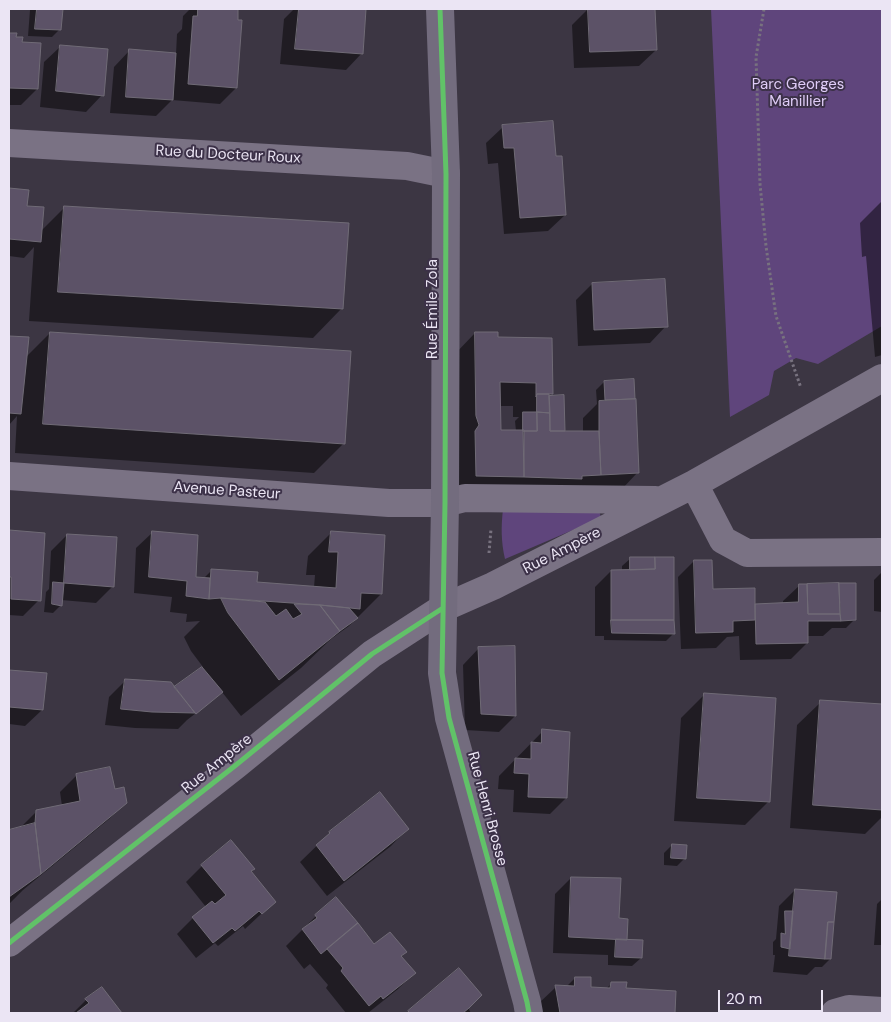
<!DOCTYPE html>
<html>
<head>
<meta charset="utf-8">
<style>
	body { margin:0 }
	#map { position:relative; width:891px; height:1022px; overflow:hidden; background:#3c3643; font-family:"DM Sans",sans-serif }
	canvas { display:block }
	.frame { position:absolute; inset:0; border:10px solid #ebe5f4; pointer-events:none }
	.scale { position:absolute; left:718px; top:990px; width:105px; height:22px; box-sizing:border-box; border:2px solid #ebe5f4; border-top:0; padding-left:6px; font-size:15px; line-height:18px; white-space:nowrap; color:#ebe5f4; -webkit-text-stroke:4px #3c3148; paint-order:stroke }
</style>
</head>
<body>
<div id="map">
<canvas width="891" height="1022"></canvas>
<div class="frame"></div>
<div class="scale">20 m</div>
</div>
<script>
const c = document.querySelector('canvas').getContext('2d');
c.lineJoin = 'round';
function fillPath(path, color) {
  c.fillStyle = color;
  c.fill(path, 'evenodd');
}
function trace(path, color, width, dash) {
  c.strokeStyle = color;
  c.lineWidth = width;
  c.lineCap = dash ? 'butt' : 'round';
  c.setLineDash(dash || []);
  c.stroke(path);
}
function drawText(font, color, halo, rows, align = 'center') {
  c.font = font + ' "DM Sans",sans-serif';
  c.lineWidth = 4;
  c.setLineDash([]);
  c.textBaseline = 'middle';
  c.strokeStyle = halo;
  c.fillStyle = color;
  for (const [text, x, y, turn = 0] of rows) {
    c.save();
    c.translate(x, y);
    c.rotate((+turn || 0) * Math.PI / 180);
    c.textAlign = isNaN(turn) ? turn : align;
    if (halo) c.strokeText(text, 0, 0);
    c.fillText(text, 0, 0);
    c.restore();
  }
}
const green = new Path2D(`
	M711,9h170l1,11v306l-64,38 -22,-6 -22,13 -5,24 -39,22z
	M503,509l96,1 2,8 -96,41c-4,-18 -4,-32 -2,-50z`);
const shadow = new Path2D(`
	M31,9h31l-2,20 -8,8 -24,-1 2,-26z
	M190,9h47l-1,79 -16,16 -48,-4 -16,16 -46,-3 4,-46 16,-17 46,4 1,-20 5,-5 1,-13z
	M294,9h70l-2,44 -16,17 -66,-6 4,-45z
	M588,9h66l2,41 -17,16 -65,2 -2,-43z
	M9,34l6,1 -1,3 23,51 -16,16h-12z
	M61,46l41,49 -16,17 -46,-5 4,-45z
	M503,127l52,30 10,58 -17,16 -44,3 -6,-71 -10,1 -2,-21z
	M9,189l19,2 -2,16 15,24 23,-23 278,100 -29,30 -284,-17 5,-74 -10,11 -15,-2z
	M882,201v154l-7,2 -9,-101 -4,1 -2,-34z
	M592,284l74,42 -16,17 -72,3 -2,-46z
	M50,333l294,110 -30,30 -299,-20 2,-37 -8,9v-88l18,1 -2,20z
	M475,333l22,5 55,56 -3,3 13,35 21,1v-15l14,-14 -1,-14 8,-8 30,17 -2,2 6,71 -16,17 -169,10 -1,-142zM499,406h14v11h6l-4,4 1,10h-16z
	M9,531l35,3 -5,66 -16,16 -14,-1z
	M153,532l41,46 9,1 9,-9 44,14 58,3 1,-12h-9l2,-19 23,-23 50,61 -32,32 -18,13 -30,29 -60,48 -19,-24 -9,8 -26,20 -9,9 -43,-1 -30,-3 4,-28 17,-17 48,9 29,-22 -12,-16 -7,-14 16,-16 -14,1 1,-8 -17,-2 2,-15 -38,-4 2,-45z
	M67,535l46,51 -17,17 -35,-3v5l-8,8 -9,-1 2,-20 3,-3 2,-38z
	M631,558l43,75 -8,8 -62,-1v-4h-9v-49l16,-16h11v-5z
	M694,561l18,29 42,15 29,-1v-3l17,-16 55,-1 -1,36 -8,8h-14l-9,8h-16v7l-16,16 -51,1 -1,-24 -12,1 -11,11 -35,1 -3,-72z
	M882,572v40l-8,-1v-31z
	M479,648l36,68 -16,16 -34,-2 -2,-65z
	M9,672l36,2 -3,36 -17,16 -16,-2z
	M705,694l63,108 -23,23 -71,-4 7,-103z
	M821,702l61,4v111l-17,17 -75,-6 7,-103z
	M543,731l23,67 -16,16 -37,-2 1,-22 -16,-1 1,-13z
	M77,775l37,15 12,12 -17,17 -86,71 -14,14v-73l11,-3 17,-17 25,-5 -2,-14z
	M380,794l27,35 -16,17 -64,50 -27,-34 30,-29z
	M672,845l13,13 -8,8 -13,-1v-12z
	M202,866l48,6 24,30 -29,27 -2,-3 -25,20 -3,-3 -19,15 -19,-24 16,-16 13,-11 -20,-25z
	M571,878l47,41 8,20 15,19 -9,8 -24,-1v-10l-55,-2 2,-59z
	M795,890l35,69 -8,8h-7l-8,8 -34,-3 2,-17h-2v-13l3,-3 3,-33z
	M336,899l37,47 27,11 14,16 -16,16 -30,24h-2l-1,-1 -2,1h-17l-20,-25 2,-3 -18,-21 -6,5 -18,-23 30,-30z
	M882,899v46h-8l3,-41z
	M459,970l9,38 3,5h-64z
	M575,978l14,10 17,1 6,-6 13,6 50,3 -1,21h-133l-2,-10 17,-16h10z
	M101,988l19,25h-47l13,-13z`);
const building = new Path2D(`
	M37,9h26l-2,21 -26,-1z
	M198,9h40v11h4l-5,68 -49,-4 5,-68h4z
	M299,9h67l-3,45 -68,-5z
	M588,9h67l2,41 -67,2z
	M9,33h8l-1,4h7l-1,5 19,1 -3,46 -29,-1z
	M60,45l48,4 -4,47 -48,-5z
	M129,49l47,4 -3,47 -47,-3z
	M553,121l3,35h6l4,59 -46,3 -6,-70h-10l-2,-23z
	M9,188l20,2 -2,16 17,1 -3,35 -32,-3z
	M64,206l285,17 -6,86 -285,-17z
	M665,279l3,48 -74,3 -2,-47z
	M50,332l301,19 -6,93 -302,-20z
	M475,332h23v5l54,1 1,56h-16l-1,3v-14l-36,-1 1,48h23v47l-48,-1 -1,-45 4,-6 -3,-9z
	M9,336l20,1 -8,77 -12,-1z
	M634,379l1,20 -30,1 -1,-19z
	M537,394h12l1,19 -13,-1z
	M564,395l1,36h-15l-1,-35z
	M636,399l3,74 -38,2 -2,-44v-30z
	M523,412h14v19h-14z
	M537,412l13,1v18h49l2,44 -19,1v3l-58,-2 -1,-46h14z
	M9,530l36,3 -4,68 -30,-2v-22h-2z
	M152,531l46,4 -2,42 14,1 -1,21 -23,-3 1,-15 -38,-4z
	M331,531l54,4 -3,59 -21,-1 -1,16 -40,-4 -99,-7 -12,1 2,-30 47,3 -1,10 79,6 2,-36h-9z
	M67,534l50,3 -3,50 -50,-4z
	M630,557h25v12l-25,1z
	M655,557h19v63h-63v-50l44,-1z
	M694,560h18l1,29 42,-1v32l-22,1v11l-37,1z
	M53,582l11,1 -2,23 -10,-2z
	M839,583l1,31h-32l-1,-30z
	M839,583h17v37l-15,1z
	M799,584h8l1,30h32l1,7h-33v22l-52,1 -1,-40 43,-2z
	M221,598l44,4 11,14 10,-7 7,10 9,-5 -8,-10 26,1 20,26 -61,49 -51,-67z
	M320,605l29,3 9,10 -18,13z
	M611,620h63l1,14 -63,-1z
	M515,646l1,70 -35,-2 -3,-67z
	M202,667l21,25 -27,22 -22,-27z
	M9,670l38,3 -4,37 -34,-3z
	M125,679l46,3 24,31 -43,-1 -31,-3z
	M704,693l72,5 -6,104 -73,-4z
	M820,700l62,4v106l-69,-5z
	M542,729l28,3 -3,66 -39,-1 1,-23 -15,-1 1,-15 16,1v-17l10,1z
	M110,767l5,22 9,-2 3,16 -86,71 -6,-51 1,-13 44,-9 -4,-27z
	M380,792l29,37 -65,52 -28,-36 14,-12 -1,-1z
	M35,823l6,51 -32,23v-67z
	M231,840l24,29 -4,2 25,31 -14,12 -3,-3 -24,20 -3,-3 -19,15 -21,-26 20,-16 3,3 11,-9 -25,-30z
	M672,844l15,1 -1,14 -15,-1z
	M571,877l50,1 -2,40 9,1 -1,21 -58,-3z
	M795,889l42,3 -3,30h-6l-3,37 -36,-3z
	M336,897l22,26 -37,31 -19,-25 15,-11 -2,-3z
	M785,911h8l-3,38 -9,-2v-14l4,1z
	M828,922h6l-3,37h-6z
	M358,923l16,21 16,-12 17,20 -6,4 15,17 -33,26 -2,-3 -12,10 -28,-35 2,-3 -16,-19z
	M616,939l27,1 -1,18 -27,-1z
	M459,968l23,27 -13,13 -6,5h-53l-2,-2z
	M575,977h16v10l19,1 1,-6h16l-1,6 50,3 -1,22h-115l-5,-28 19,1z
	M102,987l20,26h-46l13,-10 -4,-4z`);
const path = new Path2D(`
	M764,9l-8,48 4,127 6,62 10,70 25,72
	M489,553l2,-24`);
const street = new Path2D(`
	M9,143l398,23 39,8
	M9,476l380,27h56l20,-5 190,2
	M694,484l29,56 24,13 135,-1
	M9,943l227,-178 136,-111 71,-46 50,-22 201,-102 188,-106
	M835,1013l14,-4 33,2`);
const secondary = new Path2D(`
	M440,9l6,165 -1,329 -3,170 7,45 78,284 2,11`);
const cycleway = new Path2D(`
	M440,9l6,165 -1,329 -3,170 7,45 78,284 2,11
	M9,943l227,-178 136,-111 71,-46`);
const parkNames = [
	["Parc Georges",798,85],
	["Manillier",798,102]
];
const streetNames = [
	["Rue du Docteur Roux",228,155,3],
	["Rue Émile Zola",433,309,-90],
	["Avenue Pasteur",227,491,4],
	["Rue Ampère",562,551,-27],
	["Rue Ampère",217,764,-39],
	["Rue Henri Brosse",487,809,75]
];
fillPath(green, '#5f457c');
fillPath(shadow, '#0007');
fillPath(building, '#5c5267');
trace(building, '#706b76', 1);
trace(path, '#78727f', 3, [2.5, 2.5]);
trace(street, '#7a7284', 28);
trace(secondary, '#736c7e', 28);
trace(cycleway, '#61c268', 5);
drawText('15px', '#dfccf7', '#3c3148', parkNames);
drawText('15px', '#ebe5f4', '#3c3148', streetNames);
</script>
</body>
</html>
